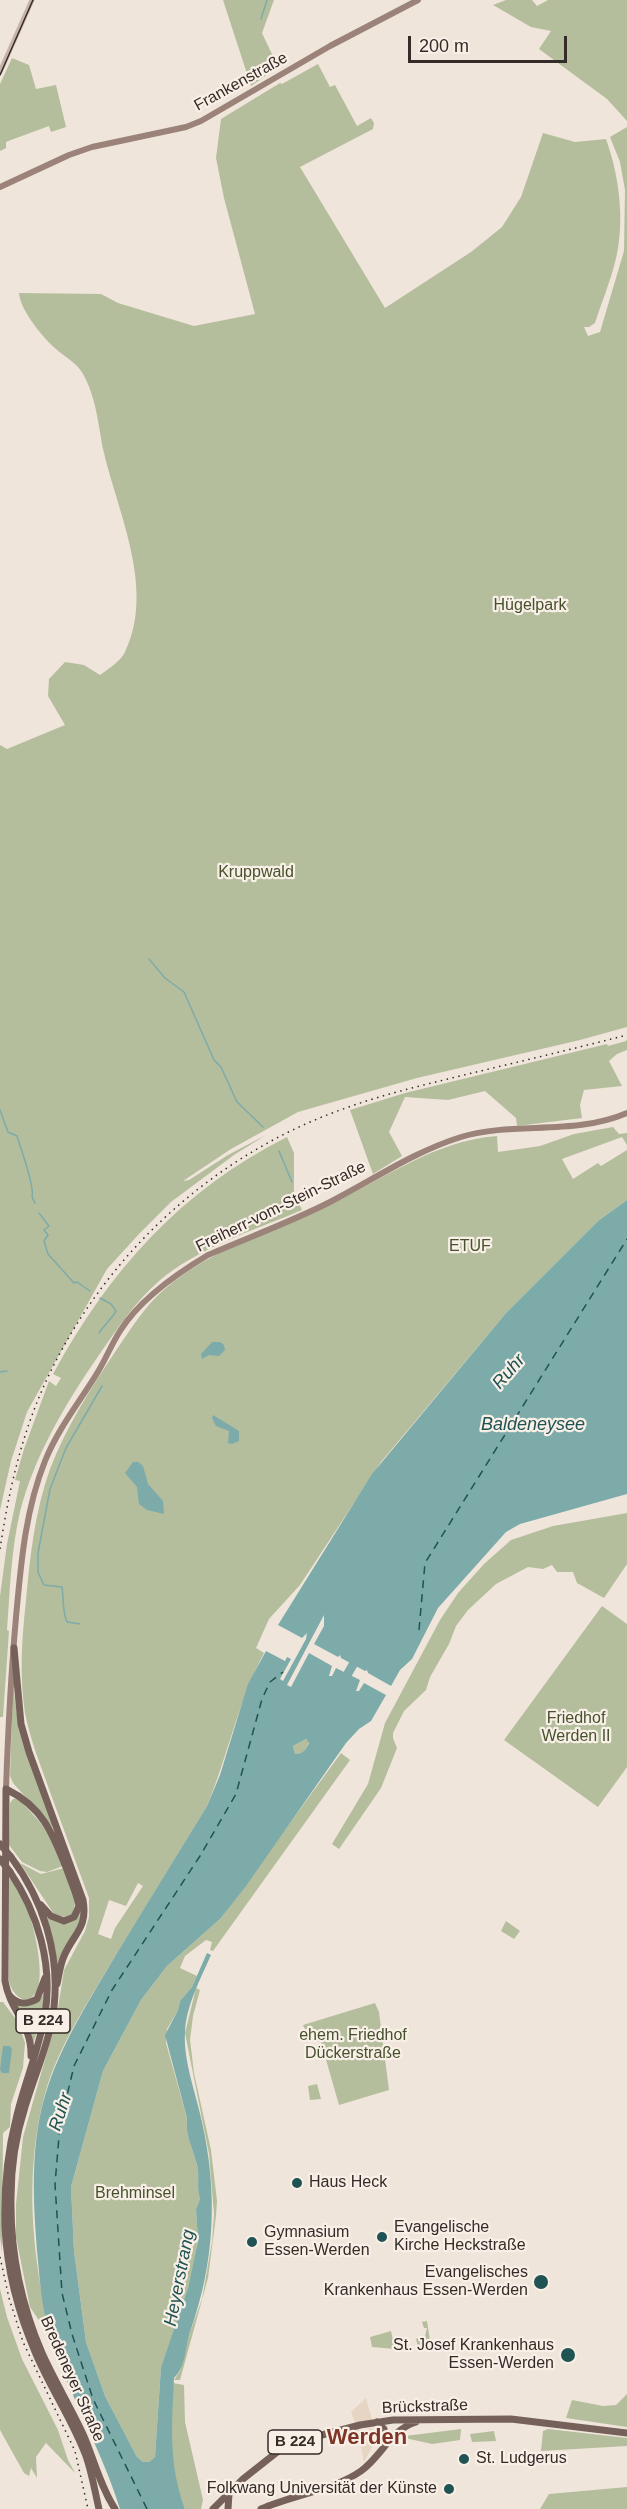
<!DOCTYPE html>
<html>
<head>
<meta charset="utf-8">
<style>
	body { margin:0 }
	#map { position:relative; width:627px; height:2509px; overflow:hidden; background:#f0e5db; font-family:Helvetica,sans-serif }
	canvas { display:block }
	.scale { position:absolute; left:408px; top:36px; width:159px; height:27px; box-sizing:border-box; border:3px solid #352b28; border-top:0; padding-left:8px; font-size:18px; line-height:21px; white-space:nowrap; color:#352b28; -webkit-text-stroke:4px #f8efe7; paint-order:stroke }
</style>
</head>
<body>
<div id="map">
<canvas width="627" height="2509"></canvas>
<div class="scale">200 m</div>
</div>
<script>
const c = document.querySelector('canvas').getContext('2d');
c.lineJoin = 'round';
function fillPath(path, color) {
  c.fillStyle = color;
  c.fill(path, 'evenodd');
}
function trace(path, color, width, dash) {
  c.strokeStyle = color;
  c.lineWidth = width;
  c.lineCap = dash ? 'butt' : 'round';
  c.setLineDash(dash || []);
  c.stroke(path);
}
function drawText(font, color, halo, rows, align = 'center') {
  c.font = font + ' Helvetica,sans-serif';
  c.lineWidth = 4.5;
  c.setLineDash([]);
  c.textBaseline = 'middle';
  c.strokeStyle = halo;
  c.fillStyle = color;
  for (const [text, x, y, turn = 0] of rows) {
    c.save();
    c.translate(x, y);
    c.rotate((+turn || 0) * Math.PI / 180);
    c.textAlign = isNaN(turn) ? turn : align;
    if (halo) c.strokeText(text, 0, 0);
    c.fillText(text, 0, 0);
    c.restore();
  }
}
const green = new Path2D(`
	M223,0h51l-12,33 16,34 -27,19z
	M506,0h26l5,6 11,-6h79v121l-20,-22 -68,-50 12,-18 -20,-4 -38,-22z
	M12,58l17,7 7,24 20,-4 10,42 -15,5 -2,-6 -38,14 -5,2v6l-6,3v-67z
	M318,64l12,23 5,-2 22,41 14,-8 3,5 -1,6 -73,38 85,141 86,-56 31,-25 19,-30 22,-64 32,9 31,-3c12,34 18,73 12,109 -4,25 -15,50 -23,75l-6,4h-5l4,9 12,-4 24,-81 1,-61 -5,-28 -10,-25 17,-10v900l-47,13 -163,38 -119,34 -67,37 -48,32 6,-1 39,-25 38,-20 -32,20 -63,47 -32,32 -32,35 -80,143 -16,49 -11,49v-765l7,4 58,-24 -17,-29 1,-17 16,-17 19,3 16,10c7,-5 19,-13 24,-21 32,-63 -5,-138 -20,-201 -6,-27 -7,-54 -21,-79 -7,-12 -17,-16 -27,-25 -13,-11 -36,-39 -37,-56l82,1 17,9 76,23 61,-12 -31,-116 -8,-40 5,-39 59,-36 2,1z
	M627,1039v11l-10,4 -8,7 13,25 -38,4 -4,15 2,13 -65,8 -1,-8 -31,-27 -37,9 -43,-3 -16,35 13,24 -29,18 -23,-64 55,-17 202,-49 1,2 18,-5z
	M613,1127l6,7 8,-1v12l-5,-8 -60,22 11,20 25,-16 3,3 26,-16v50l-29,21 -92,92 -125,149 -81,123 -31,34 -13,29 8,5c-26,49 -36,102 -57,153 -31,51 -62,102 -93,152 -24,41 -53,84 -67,129 -28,93 -13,211 22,300l-25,-59 -14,-21 -14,-70v-33l7,-67 33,-116 8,-51 21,-39 4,-14v-19c-13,-35 -26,-71 -39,-106 -9,-26 -20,-52 -25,-79 -6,-38 -3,-75 1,-113 4,-44 9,-89 24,-131 16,-42 41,-81 65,-117 16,-23 30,-47 52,-65 44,-37 103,-56 155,-79 59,-26 109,-67 175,-72l1,16 42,-6 34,-12zM138,1883l5,3 -28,42 -4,11 -13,-5 11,-34 17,6z
	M287,1137l7,16v40l8,17c-47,20 -103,37 -143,71 -24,21 -42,48 -60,74 -34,49 -65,102 -79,157 -9,38 -10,79 -13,118l2,1 -6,86h-3v-121l7,-52 13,-63 -5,-1 9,-31 25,-68 7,5 5,-8 -8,-4c56,-103 128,-184 234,-237z
	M627,1513v51l-23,34 -27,-15 -4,-11h-16l-5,-7 -9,4 -15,-2 -32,17 -28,26 -12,16 -7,18 -19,33 -4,13 -22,21 -11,22v5l4,10 -16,40 -42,61 -7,-5 36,-60 17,-61 55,-103 18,-27 26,-29 27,-24 42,-14z
	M602,1606l25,18v143l-29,40 -94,-67z
	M13,1686l5,36 37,108 -42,-47 -3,-7z
	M306,1739l3,3 -4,8 -6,4h-4l-2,-8z
	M341,1753l9,7 -137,191 -3,-1 2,-8 -6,-2 -21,16 -5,12 17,8 -5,11 -12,14 -2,9 -11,19 -1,14 21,75c-2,16 6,32 10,47 3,11 -1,23 3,34l-4,10 2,32 -6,32 -5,22 -26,72 -6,90 -6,5h-6l-6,-5 -32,-61 -19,-54 -12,-91 -3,-64 32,-116 38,-71 26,-34 53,-47z
	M18,1798l30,33 15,35 -16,6 -7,-1 -18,-9 -13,-17 1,-42 3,-4z
	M20,1863l21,11 23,-6 12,33 -4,13 -7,3 -11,-3z
	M9,1878c4,5 9,10 12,15 10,18 25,78 16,97 -9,19 -25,6 -28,-9z
	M80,1902l2,18 -25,52 -12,-60 21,11z
	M506,1921l14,10 -6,8 -13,-8z
	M196,1988l4,2 -7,26 -3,24 4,33 17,77 6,51 -1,15 -8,62 -28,102h-6l6,-9 8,-33 14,-39 10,-57 2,-28 -5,-60 -24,-121z
	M44,1994l-3,26 -8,24 -4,-19 -14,-21 23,-3z
	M0,2002h3l15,20 7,21 -2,25 -12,36 -1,23 -7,6 -1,119 -2,-16z
	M375,2003l4,9 10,78 -50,15 -18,-63 -11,-2 -7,-15z
	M317,2084l4,15 -11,1 -2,-14z
	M0,2289l7,28 15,42 36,71 10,30 7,13 -29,-30 -10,14 1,21 -6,-10 -2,8 -5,-3 -24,-43z
	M427,2321l4,26 -3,2 -10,-2 -2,-8 9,-3 2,-8h-3l-2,-6z
	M391,2331l4,18 -23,-2 -2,-10z
	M173,2383l11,2 1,37 18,78 -2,9h-16l-8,-21 -7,-46z
	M627,2394v33l-61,-9 6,-18 31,6 13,-1z
	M461,2429l-1,11 -28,4 -27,-6v-2z
	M548,2429l79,9v8l-86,5 2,-20z
	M494,2431l2,10 -24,1 -2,-8z
	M627,2487v22h-87l9,-15z`);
const plaza = new Path2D(`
	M366,2398l6,22 -17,3 -4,-11z
	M371,2428l6,4 1,4 -14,26 -4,-19h-2l-5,-13 8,-1 1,2z`);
const water = new Path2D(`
	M627,1200v294l-107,30 -14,8 -68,76 -26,51 -12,11 -9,16 -23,-13 -1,-3 -2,1 -24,-13 -1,-3 -2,2 -24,-13 10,-18v-11l-37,70 4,2 18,-34 23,13 -3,10h3l4,-8 24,12 -4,11h3l5,-8 22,12 -15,26 -12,8 -13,14 -100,143 -26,33 -53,47 -26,34 -38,71 -32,116 3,64 12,91 19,54 32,61 6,5h6l6,-5 6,-90 27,-78 10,-48 -2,-32 4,-10c-4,-11 0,-23 -3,-34 -4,-16 -12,-29 -10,-47l-22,-83 13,-25 2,-9 12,-14 15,-34 4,2c-10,23 -25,51 -26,77 -2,29 11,61 17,90 16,72 13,140 -12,210 -5,15 -4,35 -16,46 -2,47 -6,85 11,131h-65c-19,-62 -54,-118 -72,-181 -6,-22 -8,-45 -10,-67 -5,-57 -9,-120 10,-175 16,-47 44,-90 69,-133 30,-49 60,-98 90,-147l13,-31 28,-91 18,-33 19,10 2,-4 4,2 -11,20 3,2 23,-42 1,-6 -5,5 -24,-13 94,-151 134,-161 92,-92zM306,1739l3,4 -4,7 -6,4h-4l-2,-8z
	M212,1342h8l4,3 1,5 -6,6 -10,-1 -7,4 -1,-5z
	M213,1415l26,16v10l-7,3 -4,-1 1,-12 -13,-5 -4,-8z
	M133,1462h5l5,4 5,18 15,17 1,13 -17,-4 -8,-6 -2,-17 -12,-14z
	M3,2046h7l2,3 -3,24h-7l-2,-3z`);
const stream = new Path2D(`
	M261,19l6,-19
	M149,959l16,19 19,14 30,68 7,7 16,35 26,25
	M0,1110l8,22 9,4c4,13 18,51 15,61l3,6
	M279,1151l13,31
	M39,1213l10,13 -5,4 4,5 -4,6 4,13 26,29 3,-1 13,9
	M99,1333c5,-8 16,-18 17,-22l-5,-7 -11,-6
	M0,1372l7,-1
	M80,1624l-13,-2c-5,-11 -3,-23 -5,-35l-18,-2 -6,-13v-19l12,-64 16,-41 36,-62`);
const river = new Path2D(`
	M342,1684l17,-30`);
const ferry = new Path2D(`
	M419,1630l6,-67 202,-324
	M147,2509l-54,-110 -21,-65 -10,-41 -7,-109 5,-59 14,-59 38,-76 88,-134 36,-62 26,-95 8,-17 13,-10`);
const tertiary = new Path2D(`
	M0,72l32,-72`);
const secondary = new Path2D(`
	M0,187l69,-32 23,-8 94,-20 15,-6 129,-75 88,-46
	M6,1789c2,-58 5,-115 10,-172 5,-53 9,-106 29,-156 13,-32 33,-57 51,-86 9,-14 15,-30 24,-44 20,-32 56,-57 88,-76 41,-18 83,-33 122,-53 43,-22 83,-50 131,-65 53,-16 113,-1 166,-24`);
const primary = new Path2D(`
	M14,1648l7,76 8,28 54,148c5,28 -9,33 -19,56 -4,9 -5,19 -7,28
	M11,1857c32,43 49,96 43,150 -4,34 -19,67 -29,100 -9,28 -14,61 -14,90 -1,54 10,107 31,156 12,27 28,53 41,81 11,25 17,52 32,75
	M10,1872c28,41 43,92 35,142 -6,36 -21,70 -29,105 -9,35 -12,72 -11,108 2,43 14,88 31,127 15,35 37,67 50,102 6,17 9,36 13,53
	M9,1995c8,10 17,10 28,4l8,-21
	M31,2056c1,-32 -21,-45 -26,-75l1,-192c37,18 47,45 61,81 4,12 10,24 12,36l-5,11 -10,4 -13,-5 -10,-11
	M377,2422l7,7 3,13
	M213,2509l30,-30 38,-30 18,-8 61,-16 33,-5 118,-1 116,14
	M228,2509l1,-15
	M261,2509c31,-14 73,-19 100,-38 21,-15 29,-41 55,-49`);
const tram = new Path2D(`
	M0,75l33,-75`);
const rail = new Path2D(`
	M0,1549c8,-53 19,-104 40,-154 56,-133 170,-240 306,-287 38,-14 78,-23 118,-33 54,-13 109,-26 163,-40
	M0,2257l9,41 14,44 52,109 13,58`);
const primaryBridge = new Path2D(`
	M0,1844l11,13
	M0,1859l10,13`);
const markers = [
	[297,2183,6,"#205353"],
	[382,2237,6,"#205353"],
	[252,2242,6,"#205353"],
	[541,2282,8,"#205353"],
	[568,2355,8,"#205353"],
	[464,2459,6,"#205353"],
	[449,2489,6,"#205353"]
];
const shields = [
	[43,2021,54],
	[295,2442,54]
];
const shieldNames = [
	["B 224",43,2021],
	["B 224",295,2442]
];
const streetNames = [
	["Frankenstraße",241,82,-29],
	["Freiherr-vom-Stein-Straße",281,1207,-26],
	["Bredeneyer Straße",72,2379,66],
	["Brückstraße",425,2407,-2]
];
const parkNames = [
	["Hügelpark",530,606],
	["Kruppwald",256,873],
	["ETUF",470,1247],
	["Friedhof",576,1719],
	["Werden II",576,1737],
	["ehem. Friedhof",353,2036],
	["Dückerstraße",353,2054],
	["Brehminsel",135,2194]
];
const poiNames = [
	["Haus Heck",309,2183],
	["Evangelische",394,2228],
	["Kirche Heckstraße",394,2246],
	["Gymnasium",264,2233],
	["Essen-Werden",264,2251],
	["Evangelisches",528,2273,"right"],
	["Krankenhaus Essen-Werden",528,2291,"right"],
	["St. Josef Krankenhaus",554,2346,"right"],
	["Essen-Werden",554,2364,"right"],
	["St. Ludgerus",476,2459],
	["Folkwang Universität der Künste",437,2489,"right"]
];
const waterNames = [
	["Ruhr",509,1372,-49],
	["Baldeneysee",533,1425],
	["Ruhr",61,2112,-72],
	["Heyerstrang",180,2278,-79]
];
const districtNames = [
	["Werden",367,2438]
];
fillPath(green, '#b5be9c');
fillPath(plaza, '#e7d5c3');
fillPath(water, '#7cabaa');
trace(stream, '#7cabaa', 1.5);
trace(river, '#7cabaa', 9);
trace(ferry, '#205353', 1.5, [8, 6]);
trace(tertiary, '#c7b4a8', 5);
trace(secondary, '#9b837a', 6);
trace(primary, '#76615a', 7);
trace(tram, '#352b28', 1.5);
trace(rail, '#352b28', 1.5, [1.5, 4.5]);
trace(primaryBridge, '#76615a', 7);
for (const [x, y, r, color] of markers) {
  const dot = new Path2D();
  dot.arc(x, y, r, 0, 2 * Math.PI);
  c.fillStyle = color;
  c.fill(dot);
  trace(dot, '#f8efe7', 2);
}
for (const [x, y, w] of shields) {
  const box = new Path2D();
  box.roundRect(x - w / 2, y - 12, w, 24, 4.5);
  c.fillStyle = '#f8efe7';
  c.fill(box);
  trace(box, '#352b28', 1.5);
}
drawText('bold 15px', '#352b28', null, shieldNames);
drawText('16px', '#352b28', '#f8efe7', streetNames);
drawText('16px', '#47512d', '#f8efe7', parkNames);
drawText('16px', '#352b28', '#f8efe7', poiNames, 'left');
drawText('italic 18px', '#205353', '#f8efe7', waterNames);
drawText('bold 22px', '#7e3426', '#f8efe7', districtNames);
</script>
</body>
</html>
